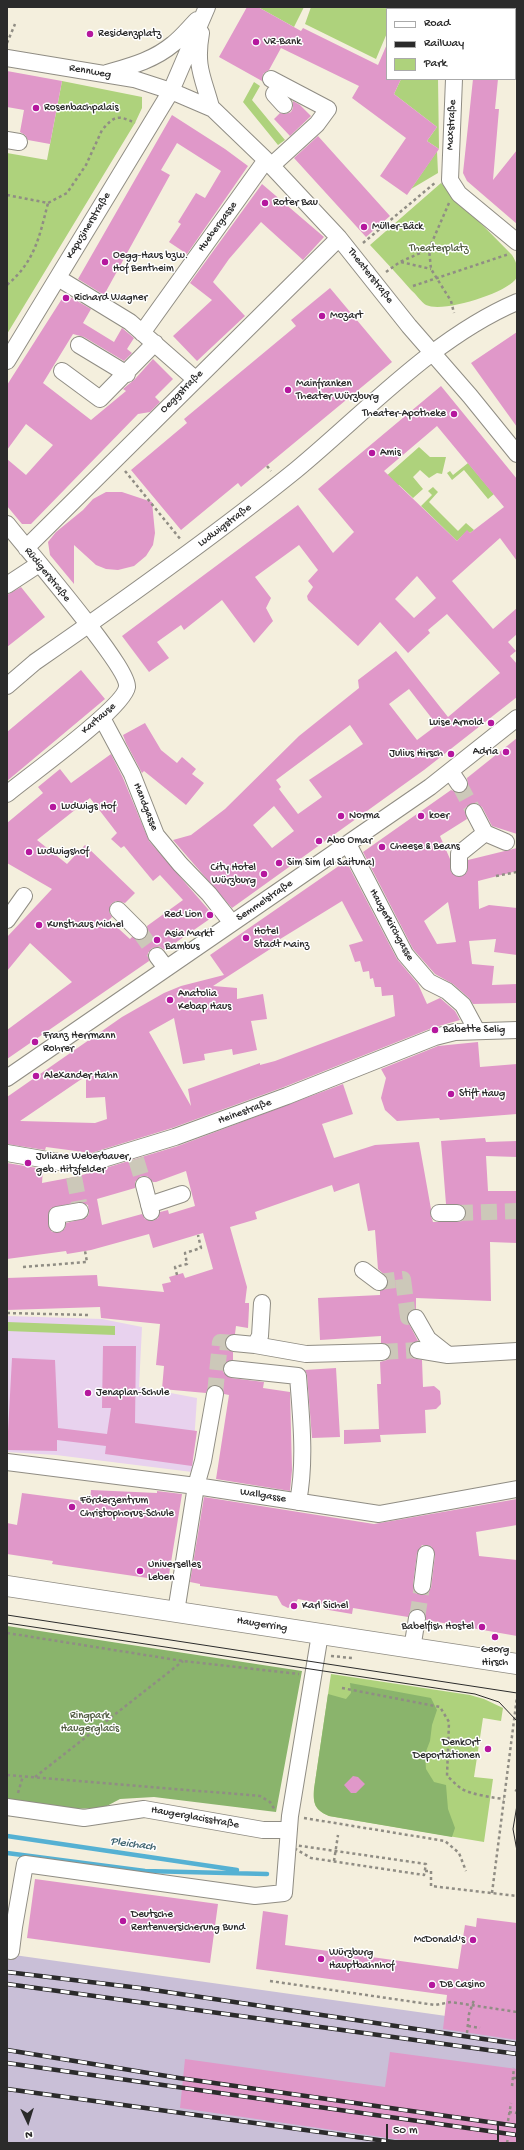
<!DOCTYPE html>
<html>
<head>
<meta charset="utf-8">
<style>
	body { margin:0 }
	#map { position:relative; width:524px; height:2150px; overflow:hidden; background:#f4efdd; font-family:"Gochi Hand",sans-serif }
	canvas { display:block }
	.frame { position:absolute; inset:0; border:8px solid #2b2b2b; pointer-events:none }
	.legend { position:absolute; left:386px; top:8px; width:130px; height:72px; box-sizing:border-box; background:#fff; border:1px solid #aaa; margin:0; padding:5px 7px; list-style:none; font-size:12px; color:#2b2b2b }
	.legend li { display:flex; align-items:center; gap:8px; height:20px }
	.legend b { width:20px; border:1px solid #aaa }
	.north { position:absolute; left:8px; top:2102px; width:40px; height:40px; -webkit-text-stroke:3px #fff; paint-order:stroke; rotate:176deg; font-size:11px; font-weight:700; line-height:16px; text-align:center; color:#2b2b2b }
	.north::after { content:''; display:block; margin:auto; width:14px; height:18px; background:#2b2b2b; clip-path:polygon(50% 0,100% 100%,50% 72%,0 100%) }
	.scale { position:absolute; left:386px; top:2124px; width:113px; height:18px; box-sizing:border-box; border:2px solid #2b2b2b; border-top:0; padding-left:5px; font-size:12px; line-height:14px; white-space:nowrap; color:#2b2b2b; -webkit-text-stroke:3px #fff; paint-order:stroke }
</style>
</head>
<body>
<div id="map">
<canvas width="524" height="2150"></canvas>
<div class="frame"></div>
<ul class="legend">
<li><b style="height:5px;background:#fff"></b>Road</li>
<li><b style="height:5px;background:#2b2b2b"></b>Railway</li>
<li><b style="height:11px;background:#aed27c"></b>Park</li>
</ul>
<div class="north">N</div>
<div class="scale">50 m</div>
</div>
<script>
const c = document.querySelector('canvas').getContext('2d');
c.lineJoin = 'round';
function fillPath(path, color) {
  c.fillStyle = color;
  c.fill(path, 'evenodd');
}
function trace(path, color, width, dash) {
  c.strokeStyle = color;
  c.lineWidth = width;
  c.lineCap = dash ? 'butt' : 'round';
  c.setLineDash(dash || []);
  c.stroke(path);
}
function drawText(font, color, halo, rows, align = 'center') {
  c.font = font + ' "Gochi Hand",sans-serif';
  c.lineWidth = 3;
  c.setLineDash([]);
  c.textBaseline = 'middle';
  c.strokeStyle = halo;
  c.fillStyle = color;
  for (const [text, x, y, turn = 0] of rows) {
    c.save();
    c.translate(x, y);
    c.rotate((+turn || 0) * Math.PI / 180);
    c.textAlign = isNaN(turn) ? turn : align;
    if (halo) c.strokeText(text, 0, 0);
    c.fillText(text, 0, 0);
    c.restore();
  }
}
const built = new Path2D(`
	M7,1316l95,3 40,8 -3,60 58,11 -5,74 -136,-17 -49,-3z`);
const industrial = new Path2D(`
	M7,1954l510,72v117h-510z`);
const green = new Path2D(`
	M258,7h46l-10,20z
	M311,7h87v2h-11v24l-11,26 -71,-35z
	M401,79h37l1,70 -12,-8 10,-14 -43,-33z
	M62,81l80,16v11l-7,15 -128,211v-181l40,7z
	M254,82l6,4 -8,14 33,40 -7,5 -35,-43z
	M437,151l1,22 -27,16z
	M441,183l71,72c4,6 9,18 3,25 -12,14 -72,33 -89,25 -5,-3 -10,-11 -15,-15 -13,-15 -27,-30 -41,-45z
	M419,447l11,10h16l-4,17 -5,-1 -8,5 -9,-8 -7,7 10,12 -10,9 -14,-13 -24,1z
	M468,463l26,31 -6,5 -24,-29 -12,10 -5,-7 3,-2 3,4z
	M433,487l5,5 -9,10 29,29 8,-8 8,7 -4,3 -3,-2 -10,10 -36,-35 11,-11 -4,-4z
	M7,1322l108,4v9l-108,-4z
	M331,1674l139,21 14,4 19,9 -2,13 -18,-3 -9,59 19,2 -9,63 -155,-26c-14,-6 -16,-12 -15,-27z`);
const forest = new Path2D(`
	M7,1626l295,45 -26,141 -122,-15 -34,2 -17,9 -36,1 -60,-8z
	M350,1683l81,15 6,12 -5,15 -2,16 -5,13 1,15 8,13 12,3 2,24 7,19 -3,9 -123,-21c-14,-6 -16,-12 -15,-27l14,-95 18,5 5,-6z`);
const stream = new Path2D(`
	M7,1836l230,34
	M7,1853l138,18 122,3`);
const building = new Path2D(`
	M247,7h11l43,24 2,-3 75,37 9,-21v35h14l-7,15 43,33 -10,14 12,8 -32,46 -27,-19 26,-38 -54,-40 7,-12 -78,-38 -12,22 -6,4 -1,7 -43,-24z
	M7,71l55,10 -12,63 -22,-4 -3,-5 -5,-3 4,-22 -17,-3z
	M473,79h25l-3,30h4l-6,71 24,-30v74l-50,-43 -4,-8z
	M293,101l7,4 11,11 -21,20 -16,-17 6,-6 6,1 5,-2 2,-4z
	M172,115l53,34 23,17 -61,88 -18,-12 12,-18 -3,-2 18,-29 9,5 16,-27 -44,-28 -16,27 9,5 -66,120 -26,-16z
	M318,136l72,80 -24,21 -72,-79z
	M262,184l62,53 -21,23 -42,-38 -32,37 -16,23 32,34 -48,45 -24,-25 39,-36 -22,-17z
	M330,288l62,74 -151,125 -3,-4 -57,47 -50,-60 56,-47 -3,-4 112,-93 -5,-6z
	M65,294l26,15 -8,14 31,19 8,-14 12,10 -7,11 5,4 -8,8 -40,-24 -11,-3 -30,49 48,37 35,-29 -3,-2 12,-10 18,-20 20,20 -18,18 5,5 -10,10 -12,2 -107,110h-9l-15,-18v-47l19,16 27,-30 -27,-21 -19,26v-65z
	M517,332v95l-46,-64z
	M441,386l76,93v82l-17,-23 -48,43 41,48 24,-21v26l-9,8 8,9 -6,5 7,8v33l-93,73 -192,138 -59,-68 18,-5 34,-26 74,-73 60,-48 -1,-8 38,-29 52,66 52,-44 -53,-59 -19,16 2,3 -22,20 -28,-31 -22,24 -50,-46 -1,-4 6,-9 -5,-6 10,-11 -19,-25 -44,32 16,21 -5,10 7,13 -19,22 -32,-43 -38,30 -3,-5 -24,17 12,16 -20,14 -27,-36 176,-131 35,48 21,-21 -36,-43zM437,426l67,81 -34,26 -3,-3 -10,11 -73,-70zM417,576l19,22 -22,20 -19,-19zM409,689l28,36 -20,15 -28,-36zM350,725l13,19 -54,36 13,17 -24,17 -19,-25 2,-2 -5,-7zM274,806l20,25 -22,17 -19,-23z
	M106,492h16l30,10 3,31 -2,12 -7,11 -12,10 -16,4 -12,-1 -10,-4 -22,-20v39l-24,-29 -2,-13 8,-10 27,-22 10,-11z
	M21,587l24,30 -38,30v-52z
	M81,670l24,29 -98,82v-49z
	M145,723l16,27 16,13 5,-6 14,12 -4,5 12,9 -18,22 -42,-34 -2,2 -16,-30 -3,-8z
	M517,738v96l-25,-8 -10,-19 -8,-4 -8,4 -1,5 2,7 -27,17 10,23 1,13 8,5 8,-5 1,-12 49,-12v23l-39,10 1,28 10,-4 28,3v47l-23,-3 2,-13 -27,2 3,23 22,2 -2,19 25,-1v19l-44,1 -4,-6 -16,-14 -18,-10 -22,-25 -50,-97 88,-62 8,3 6,-1 3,-8 -1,-6zM448,902l8,40 -19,2 -13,-23z
	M111,754l12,24 26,63 65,75 -49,34 -5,-3 -8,1 -4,5 1,8 -142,98v-29l65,-48 -42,-39 -23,28v-34l45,-48 -45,-26v-40l36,-30 -5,-6 22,-18 11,14zM90,798l27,35 -6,6 10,9 3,-2 29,35 7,-6 23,25 -36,26 1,8 -6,6 -10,-3 -2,2 -21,-19 3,-3 -3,-5 2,-8 5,-3 9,2 10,-10 -50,-48 -18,19 -30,-24z
	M346,861l51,98 21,25 9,20 13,-6 15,13 5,9 -28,8 -148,59 -112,41 -81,25 -45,-6 -1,3 -38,-6v-47l115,-80 42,-24 17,-7 43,-11 -14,-20zM342,901l21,40 -14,4 6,17 5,-1 3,11 6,-1 1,8 3,-1 2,9h6l1,9 11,-1 2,21 -120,45 -15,4v-2l-72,26 3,17 -42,-74 25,-14 9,46 22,-4 -1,-6 28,-5 1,6 24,-5 -6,-29 16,-2 -4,-25 -26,5v-11l-24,-2 65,-42 -1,-3zM86,1076v22l19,-1 2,22 -12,4 -75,-2z
	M478,1042l2,25 37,-3v50l-77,6 -1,-2 -42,3 -12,-11 -4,-12 5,-20 -5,-9 57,-23z
	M343,1084l10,30 -31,10 12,34 41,-13 44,-3 12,67 -1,4 3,9h24l5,-1 4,-8 -5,-8 -15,-1 -5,-63 44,-3 1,4 31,-1v16l-31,-1 2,35h29v52l-27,-1 1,59 -75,-3v11l-8,5v8l10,19 -8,3 -1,9 3,5 10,2 1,27 11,-1 6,5 1,13 -5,5 -11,1 1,23 -46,2 1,7 -37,2v-14l35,-1 -2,-45h4l-1,-22 7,-2 4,-8 -4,-8 -6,-1v-7l-61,4 -2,-42 62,-3v-4l6,-3 2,-4v-6l-10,-9 -3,-39 -7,1 -9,-48 -25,9 -2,-7 -77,27 2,7 -27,8 17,60 -2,16h4v5l-1,20 -12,-2 -1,8 -9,4v9l7,5v8l-9,4 -1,8 8,6 33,4 -1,6 27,4 2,78 -2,21 -74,-12 13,-84 -5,-1 -3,-7 -5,-2 -8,3 -2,5 -44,-4 2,-23 -8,-1 4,-41 -59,-6 -1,-11 -93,3v-32l90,-3 1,11 66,6 -2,-8 9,-2 -2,-5 14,-4 2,5 28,-9 -10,-36 -50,15 -4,-14 -58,16 -24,4 -1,-3 -59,8v-96l36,6 -1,14 37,-7 99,-30zM186,1171l9,35 -26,8 -1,-4 -8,2 -2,6 -5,3 -8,-2 -3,-5 -40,11 -5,-26 38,-11v-6l6,-6h6l6,6h3zM78,1202l10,3 1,9 -3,4 -20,5 -1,5 -4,4h-9l-4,-8v-9l3,-7z
	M103,1346h33l-1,77 62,8 -5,35 -87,-12 1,-8 -49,-6v11l-50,-1 5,-92 43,2 3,68 49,6 4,-26h-9z
	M336,1368l4,69 -28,1 -5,-63 -2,-5z
	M91,1490l66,3v-2l25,3 -14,87 -116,-17 1,-3 -46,-7v-31l10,2 5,-32 68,9z
	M204,1497l170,27 143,-25v26l-41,7 3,24 38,4v76l-91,-16 -3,-9 -5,-2 -8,3 -2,5 -55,-9 -1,6 -29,-5v-5l-25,-5 -3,5 -7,4 -6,-3 -5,-9 -77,-10v-2l-10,-2zM422,1545l9,1 4,9 -4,33 -5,7h-5l-5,-2 -3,-8 4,-32z
	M353,1776l5,1 7,7 -9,9h-5l-7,-8z
	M35,1879l183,25 -8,59 -183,-25z
	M263,1911l25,4 -3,30 173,24 7,-44 11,2 1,-9 40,5v117l-74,-11 4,-34 -191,-26z
	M390,2052l127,17v74h-94l-243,-35 5,-49 200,28z`);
const minorTunnel = new Path2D(`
	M459,784l15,28
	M139,931l18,25
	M136,1159l8,26
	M74,1177l5,26
	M457,1213l60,-2
	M379,1282l24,-3 5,38 8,1
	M382,1352l36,-2
	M215,1394l5,-52 14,1
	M417,1618l5,-32`);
const path = new Path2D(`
	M7,43l8,-19
	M7,195l41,8 19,-10 19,-28 16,-35c13,-15 16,-15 33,-7
	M449,203l-20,46 2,20 20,32 3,12
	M363,243l73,-61
	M401,262l30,7
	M386,272l14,-10 29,-13
	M7,285c28,-24 32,-47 41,-82
	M413,286l96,-32
	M267,466l4,5
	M125,471l56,69
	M496,876l21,-4
	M23,1267l64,-5 -2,-11
	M177,1275l-2,-8 12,-3 -2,-11 16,-5 -3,-13
	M7,1313l82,2
	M7,1633l176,28 116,13
	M331,1656l21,2
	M342,1688l98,19 9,15 -2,54c5,4 10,10 15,13 8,5 32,9 42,10
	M7,1775l253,21 10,6 5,8
	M35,1777l148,-116
	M515,1790l2,1
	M18,1793l5,-17
	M304,1818l141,23 14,12 7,18
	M287,1844l139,20 -2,11 -113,-17z
	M334,1861l4,-26
	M425,1871h6v15l86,10
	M492,1893l25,-196
	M270,1981l165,24 16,-3 66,10
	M468,2026l12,2
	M467,2033l2,-19 5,-14
	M513,2078h4
	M512,2086l2,-18
	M509,2112l8,1
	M508,2121l3,-18
	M507,2143l1,-5`);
const minor = new Path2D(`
	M461,9l1,-2
	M201,33c-6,34 2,44 10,74
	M7,58l127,21 37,12 42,18 53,51 73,78 70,88 61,70 47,58
	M107,73c24,-7 47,-13 66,-29 9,-7 16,-16 24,-24
	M271,79l57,30 -11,15 -46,42
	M454,79l-4,101 9,14 58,48
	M281,85l-7,9 10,11
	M7,140l12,2
	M58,278l72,44 65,57
	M142,333l124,-173
	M79,345l48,29
	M7,361l164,-270 36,-84
	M62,371l38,28 55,-56
	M7,524c18,23 122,143 120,163 -3,21 -100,90 -120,107
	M26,548l313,-310
	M7,585l32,-21
	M7,686l28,-24c88,-61 177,-124 261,-192 70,-58 137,-132 221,-168
	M102,718l30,56 24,61 24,29 29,30 23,29
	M451,772l8,12
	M474,812l11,21 21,9
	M348,844l57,110 24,28 18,9 16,14 14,26
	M459,868v-14l26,-21
	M118,910l21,21
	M7,920l17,-24
	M157,956l9,12
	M7,1078l423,-291 87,-69
	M7,1153l64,11 19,-1 85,-26 112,-41 148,-59 20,-5 62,-2
	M144,1185l7,27
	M149,1205l33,-11
	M439,1213h18
	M57,1224v-9l23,-4
	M363,1270l16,12
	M262,1303l-2,33 -5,9 51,9 76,-2
	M416,1318l12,21 19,15
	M234,1343l21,2
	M418,1350l30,5 69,-4
	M232,1369l66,7c3,41 8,84 0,126
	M7,1462l189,24 183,28 138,-25
	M422,1586l4,-32
	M176,1612l20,-126 7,-25 12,-67
	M412,1649l5,-31
	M7,1807l77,11 60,-9 119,21h26
	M7,1926l7,1 11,-63 230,32 29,-3 6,-77 30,-182
	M7,1950l4,1 3,-24`);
const major = new Path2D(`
	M7,1586l510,78`);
const tram = new Path2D(`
	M7,1615l510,78
	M7,1623l468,71 24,8 18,19
	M517,1805l-4,24 4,22`);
const rail = new Path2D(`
	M7,1972l133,16 377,56
	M7,1984l510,70
	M7,2050l172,28 338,48
	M7,2063l510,72
	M7,2089l393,54`);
const markers = [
	[90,34,4,"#b5179e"],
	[256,42,4,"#b5179e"],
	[36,108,4,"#b5179e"],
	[265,203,4,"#b5179e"],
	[364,227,4,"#b5179e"],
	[105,262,4,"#b5179e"],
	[66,298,4,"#b5179e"],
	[322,316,4,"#b5179e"],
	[288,390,4,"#b5179e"],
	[454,414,4,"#b5179e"],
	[372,453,4,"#b5179e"],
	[491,723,4,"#b5179e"],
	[506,752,4,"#b5179e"],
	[451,754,4,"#b5179e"],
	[53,807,4,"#b5179e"],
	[341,816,4,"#b5179e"],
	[421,816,4,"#b5179e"],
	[319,841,4,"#b5179e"],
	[382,847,4,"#b5179e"],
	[29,852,4,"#b5179e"],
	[279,863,4,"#b5179e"],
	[264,874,4,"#b5179e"],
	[210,915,4,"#b5179e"],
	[39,925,4,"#b5179e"],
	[246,938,4,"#b5179e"],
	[157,940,4,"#b5179e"],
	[170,1000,4,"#b5179e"],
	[435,1030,4,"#b5179e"],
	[35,1042,4,"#b5179e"],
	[36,1076,4,"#b5179e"],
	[451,1094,4,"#b5179e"],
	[28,1163,4,"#b5179e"],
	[88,1393,4,"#b5179e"],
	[72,1507,4,"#b5179e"],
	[140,1571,4,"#b5179e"],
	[294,1606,4,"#b5179e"],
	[482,1627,4,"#b5179e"],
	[495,1637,4,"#b5179e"],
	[488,1749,4,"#b5179e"],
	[123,1921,4,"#b5179e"],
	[473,1940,4,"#b5179e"],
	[321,1959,4,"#b5179e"],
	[432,1985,4,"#b5179e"]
];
const poiNames = [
	["Residenzplatz",98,34],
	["VR-Bank",264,42],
	["Rosenbachpalais",44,108],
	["Roter Bau",273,203],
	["Müller-Bäck",372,227],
	["Oegg-Haus bzw.",113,256],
	["Hof Bentheim",113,269],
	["Richard Wagner",74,298],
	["Mozart",330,316],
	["Mainfranken",296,384],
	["Theater Würzburg",296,397],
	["Theater-Apotheke",446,414,"right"],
	["Amis",380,453],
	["Luise Arnold",483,723,"right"],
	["Adria",498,752,"right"],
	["Julius Hirsch",443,754,"right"],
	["Ludwigs Hof",61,807],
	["Norma",349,816],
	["koer",429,816],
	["Abo Omar",327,841],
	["Cheese & Beans",390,847],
	["Ludwigshof",37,852],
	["Sim Sim (al Saituna)",287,863],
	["City Hotel",256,868,"right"],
	["Würzburg",256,881,"right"],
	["Red Lion",202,915,"right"],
	["Kunsthaus Michel",47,925],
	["Hotel",254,932],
	["Stadt Mainz",254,945],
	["Asia Markt",165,934],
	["Bambus",165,947],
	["Anatolia",178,994],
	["Kebap Haus",178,1007],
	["Babette Selig",443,1030],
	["Franz Herrmann",43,1036],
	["Rohrer",43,1049],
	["Alexander Hahn",44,1076],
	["Stift Haug",459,1094],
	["Juliane Weberbauer,",36,1157],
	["geb. Hitzfelder",36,1170],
	["Jenaplan-Schule",96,1393],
	["Förderzentrum",80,1501],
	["Christophorus-Schule",80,1514],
	["Universelles",148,1565],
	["Leben",148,1578],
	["Karl Sichel",302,1606],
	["Babelfish Hostel",474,1627,"right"],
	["Georg",495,1650,"center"],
	["Hirsch",495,1663,"center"],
	["DenkOrt",480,1743,"right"],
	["Deportationen",480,1756,"right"],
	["Deutsche",131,1915],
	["Rentenversicherung Bund",131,1928],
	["McDonald's",465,1940,"right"],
	["Würzburg",329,1953],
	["Hauptbahnhof",329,1966],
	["DB Casino",440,1985]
];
const streetNames = [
	["Rennweg",90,72,10],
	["Maxstraße",452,125,-87],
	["Kapuzinerstraße",89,226,-59],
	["Huebergasse",218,227,-54],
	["Theaterstraße",370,276,52],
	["Oeggstraße",182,392,-45],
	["Ludwigstraße",225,526,-37],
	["Rüdigerstraße",47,575,51],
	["Kartause",99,719,-41],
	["Handgasse",145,807,68],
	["Semmelstraße",265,901,-34],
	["Haugerkirchgasse",391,925,61],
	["Heinestraße",245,1112,-20],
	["Wallgasse",263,1496,9],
	["Haugerring",262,1625,9],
	["Haugerglacisstraße",195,1818,10]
];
const parkNames = [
	["Theaterplatz",439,249],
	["Ringpark",90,1716],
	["Haugerglacis",90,1729]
];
const waterNames = [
	["Pleichach",133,1845,8]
];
fillPath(built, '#e8d2ee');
fillPath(industrial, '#c9bfd7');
fillPath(green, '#aed27c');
fillPath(forest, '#8ab46c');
trace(stream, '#55b1d3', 4.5);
fillPath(building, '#e098c9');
trace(minorTunnel, '#ccc8b9', 16, [16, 8]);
trace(minor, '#908d84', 18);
trace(major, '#908d84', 22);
trace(path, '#908d84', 2.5, [3, 3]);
trace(minor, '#fff', 16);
trace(major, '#fff', 20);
trace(tram, '#2b2b2b', 1);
trace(rail, '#2b2b2b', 4.5);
trace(rail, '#fff', 3, [9]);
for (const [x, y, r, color] of markers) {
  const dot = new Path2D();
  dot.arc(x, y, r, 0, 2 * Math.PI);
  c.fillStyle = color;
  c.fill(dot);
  trace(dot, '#fff', 1.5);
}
drawText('11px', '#2b2b2b', '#fff', poiNames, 'left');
drawText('11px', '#2b2b2b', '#fff', streetNames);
drawText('11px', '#525d43', '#fff', parkNames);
drawText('italic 12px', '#3c616e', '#fff', waterNames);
</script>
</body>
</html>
